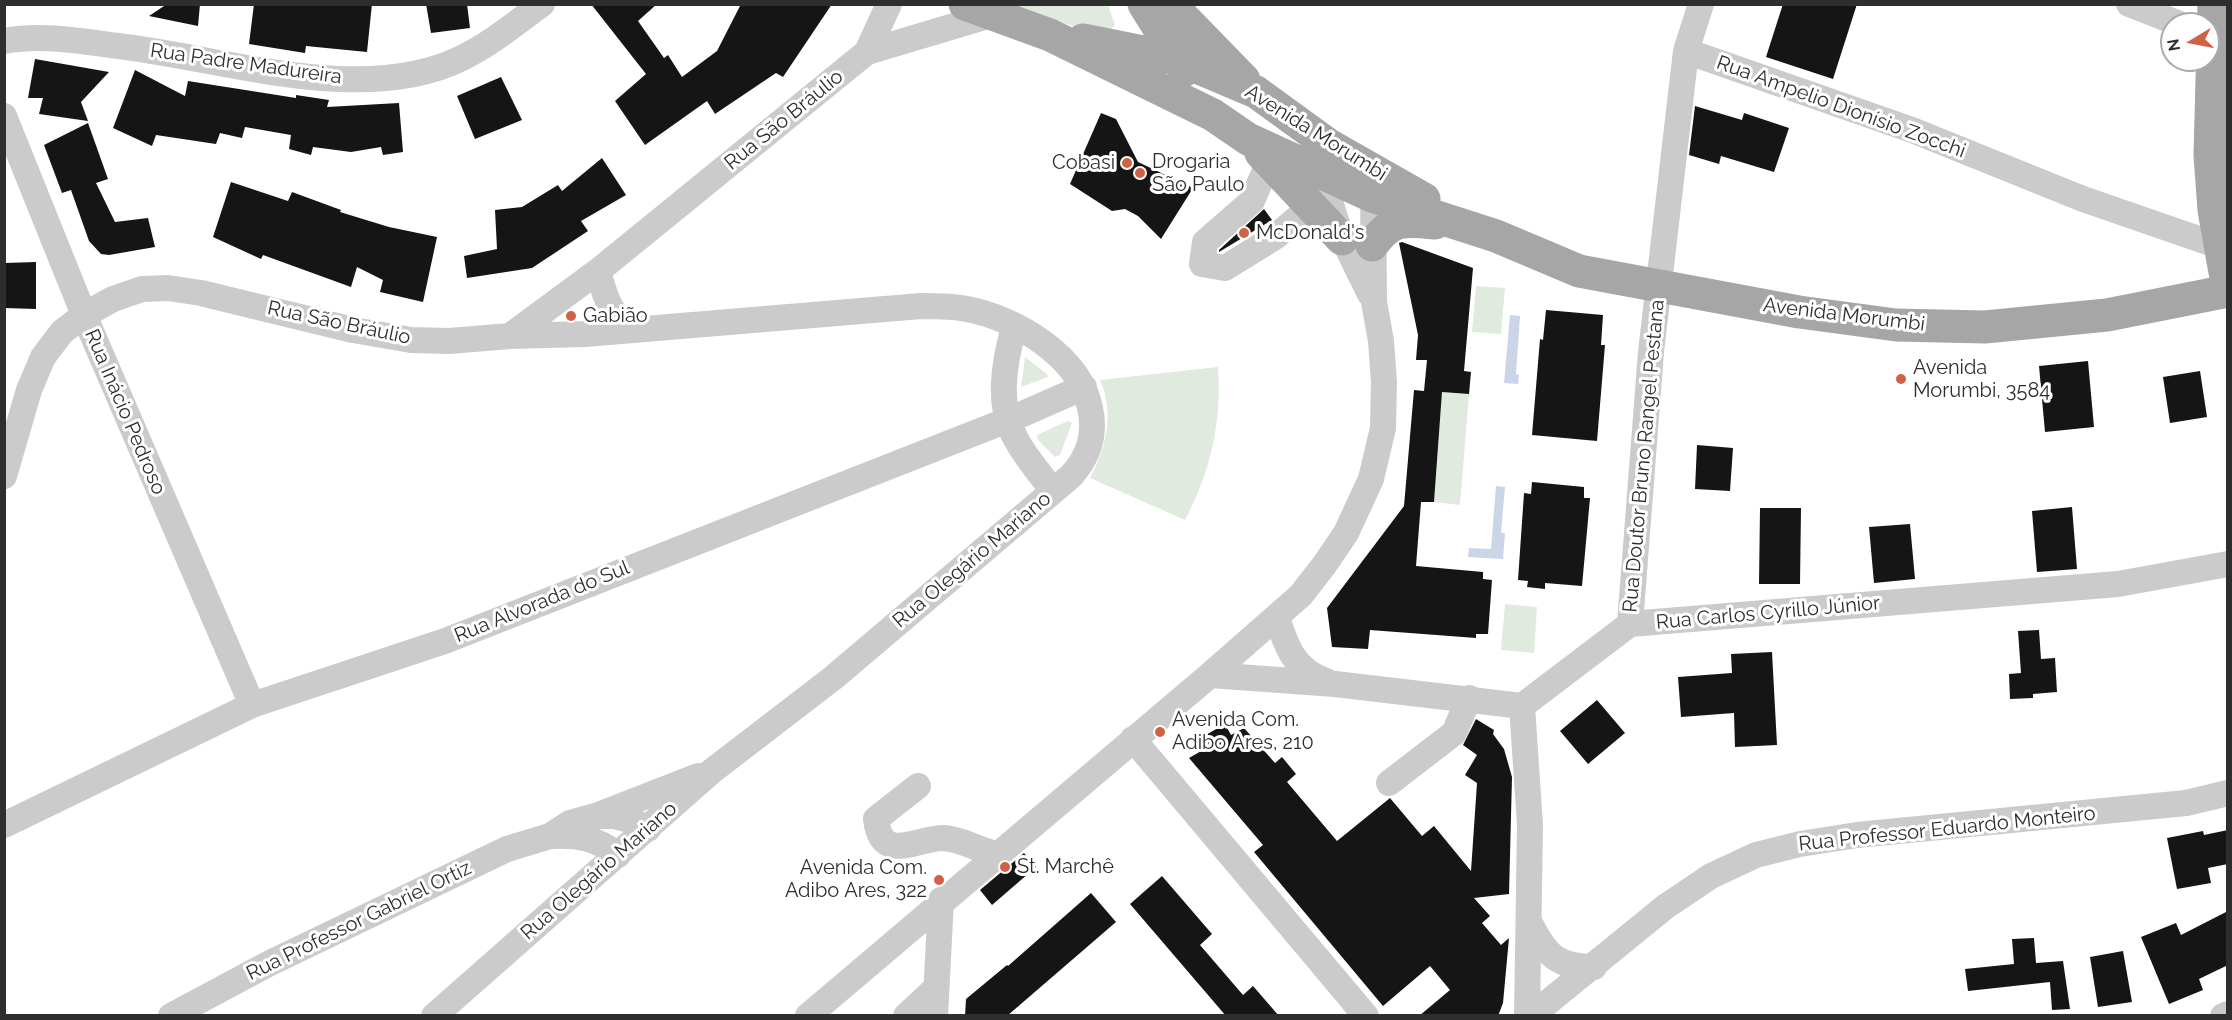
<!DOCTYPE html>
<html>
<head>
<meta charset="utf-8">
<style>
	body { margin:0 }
	#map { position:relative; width:2232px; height:1020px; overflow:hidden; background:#fff; font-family:Raleway,sans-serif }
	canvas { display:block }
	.frame { position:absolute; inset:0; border:6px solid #2e2e2e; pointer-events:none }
	.north { position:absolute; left:2160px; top:12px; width:60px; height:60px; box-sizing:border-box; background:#fff; border:2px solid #ababab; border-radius:50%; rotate:260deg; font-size:16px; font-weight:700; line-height:24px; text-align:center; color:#2e2e2e }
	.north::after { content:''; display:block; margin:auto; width:21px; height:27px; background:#cf6246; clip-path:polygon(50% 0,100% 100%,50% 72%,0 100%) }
</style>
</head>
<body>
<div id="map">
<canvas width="2232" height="1020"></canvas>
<div class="frame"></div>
<div class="north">N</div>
</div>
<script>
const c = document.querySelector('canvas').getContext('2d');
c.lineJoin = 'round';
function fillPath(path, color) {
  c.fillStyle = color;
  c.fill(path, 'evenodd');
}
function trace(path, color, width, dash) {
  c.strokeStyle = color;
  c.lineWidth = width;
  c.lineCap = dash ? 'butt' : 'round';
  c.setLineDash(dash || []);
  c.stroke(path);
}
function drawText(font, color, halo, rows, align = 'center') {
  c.font = font + ' Raleway,sans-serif';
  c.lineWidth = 6;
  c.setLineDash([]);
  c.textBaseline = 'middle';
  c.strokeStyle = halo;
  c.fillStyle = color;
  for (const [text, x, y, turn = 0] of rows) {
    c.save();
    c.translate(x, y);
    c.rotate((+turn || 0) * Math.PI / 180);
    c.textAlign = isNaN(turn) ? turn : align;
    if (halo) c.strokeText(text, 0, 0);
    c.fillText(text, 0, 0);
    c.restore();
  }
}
const green = new Path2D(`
	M1017,5h91l7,20 -12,13z
	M1476,286l29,2 -4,46 -29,-2z
	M1025,357l22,17 1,3 -27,10z
	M1218,367c4,54 -7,104 -33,153l-95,-42c16,-30 25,-65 10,-98z
	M1442,392l27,2 -9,111 -26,-3z
	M1068,421l4,2 -12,32 -5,2 -17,-17 -1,-5z
	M1505,604l32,3 -3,46 -33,-3z`);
const water = new Path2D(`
	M1510,315l10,1 -4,58 3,1 -1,9 -14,-1z
	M1496,486l9,1 -4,46h4l-2,26 -35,-2 1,-9 22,1z`);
const building = new Path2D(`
	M167,4h33l-2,22 -49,-10z
	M254,4h118l-5,48 -61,-6 -1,7 -56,-9z
	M426,4h41l3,24 -39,5z
	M591,4h66l-19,17 26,37 4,-3 14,22 35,-26 24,-47h91l-49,73 -7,-4 -61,41 -8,-13 -62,44 -30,-44 31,-27z
	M1783,4h74l-24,75 -67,-22z
	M35,59l74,13 -28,30 7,19 -49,-7 4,-16h-15z
	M135,70l50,26 3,-15 108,17v-3l33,5 -2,7 72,-4 4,49 -20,3 -2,-8 -30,5 -38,-5 -2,8 -22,-6 2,-14 -46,-8 -3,11 -22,-5 -4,11 -60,-9 -4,11 -39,-18z
	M501,77l21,43 -47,19 -18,-43z
	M1695,106l47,14 2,-7 45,15 -15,44 -53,-16 -2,8 -30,-9z
	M1101,113l15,6 22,43 55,26 -32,51 -23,-23 -13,-7 -13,2 -42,-27z
	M88,123l20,56 -12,4 19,39 33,-4 7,29 -46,8 -8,-1 -12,-13 -18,-51 -9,3 -18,-48z
	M602,158l24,37 -45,26 7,10 -56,37 -65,10 -3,-22 33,-7 -2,-39 27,-3 36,-22 4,6z
	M231,182l57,19 4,-9 49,18 -1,2 49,15 48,10 -14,65 -43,-10 3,-12 -26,-13 -6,20 -88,-32 -2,4 -48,-22z
	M1264,209l8,11 -53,32v-2z
	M1402,242l71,26 -9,103 7,1 -2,22 -27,-2 -8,110h-13l-5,64 67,6v7l9,1 -4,54h-12v4l-106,-8 -2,19 -36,-2 -5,-39 77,-102 10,-116 10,1 3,-31h-11l2,-25 -19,-92z
	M36,262v47l-32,-1v-45z
	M1546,310l57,5 -2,30h4l-8,96 -65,-6 8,-96 3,1z
	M2088,361l6,66 -49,5 -6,-66z
	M2200,371l7,46 -37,6 -7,-46z
	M1697,445l36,3 -3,43 -35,-2z
	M1532,482l52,5v11h6l-8,88 -37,-3v6l-18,-2 1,-6 -10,-1 6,-87 7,1z
	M2072,507l5,62 -40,3 -5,-61z
	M1760,508h41l-1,76h-41z
	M1910,524l5,55 -41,4 -5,-56z
	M2039,630l2,29 14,-1 2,34 -24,2v4l-23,1 -1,-25 12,-1 -3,-42z
	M1772,652l5,93 -42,2 -1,-34 -53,4 -3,-40 54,-4 -1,-19z
	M1597,700l28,33 -37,31 -28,-33z
	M1476,719l18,11 -1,4 11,15 8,28 -3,117 -35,4 16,18 -8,7 19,22 8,-7 -6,65 -5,13h-79l31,-26 -20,-24 -47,40 -129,-154 9,-7 -74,-87 21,-12 -6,-10 21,-12 6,11 13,-7 31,35 7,-6 14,17 -9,8 50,59 53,-43 32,38 12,-10 37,45 6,-88 -12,-8 12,-20 -14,-10z
	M2228,830v34l-20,4 3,15 -34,6 -10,-51 36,-7 1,4z
	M1024,853l12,14 -44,38 -12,-15z
	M1162,876l50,58 -12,11 43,50 10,-9 26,30h-53l-96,-112z
	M1091,893l25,29 -109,94h-42l1,-17 41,-34 1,1z
	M2228,911v54l-29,14 4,11 -34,14 -28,-67 35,-14 5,12z
	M2034,938l2,25 27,-2 7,48 -18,1 -2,-28 -82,9 -3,-22 49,-5 -2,-25z
	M2123,951l9,51 -34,5 -8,-50z`);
const minor = new Path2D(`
	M2129,4l51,20
	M4,41c38,-7 76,0 114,5 105,12 245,61 344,12 29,-14 54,-35 80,-54
	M1686,51l15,-47
	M867,52l22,-48
	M4,116l80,199 168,390
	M1327,159c-5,48 23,93 43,135
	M1269,161l-17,40 -47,41 -3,22 23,4 50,-31 38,-32
	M598,271c7,24 11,46 36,57
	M1014,327c-10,36 -18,80 3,114 10,18 24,34 36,50
	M4,476l25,-86 14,-33 19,-25 22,-17 29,-16 29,-10 26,-1 33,5 152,37 58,10 38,1 61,-5 88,-65 269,-219 124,-37
	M1277,617c9,29 17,53 49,64
	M1630,624l21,-272 35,-301 226,79 171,69 136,47
	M1210,675l125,9 187,22 108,-82 488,-40 110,-20
	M1522,706l8,119 -3,191
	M1133,739l233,277
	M1389,783l65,-50 15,-35
	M918,786l-42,33c5,45 40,20 66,19 16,0 38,12 54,16
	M598,815l100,-39
	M4,825l248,-120 193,-64 573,-225 66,-29
	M552,836c26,-1 45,2 66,19
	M1530,923c16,32 27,44 64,44
	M171,1016l99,-53 237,-114 43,-13 20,-13 25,-7h19l19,5 15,8
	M434,1016l278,-245 121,-93 238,-202c18,-20 25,-41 19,-68 -10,-51 -74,-90 -123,-99 -15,-3 -31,-3 -46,-3l-336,28 -75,2
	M808,1016l402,-341 91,-80 24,-31 21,-31 25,-54 12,-51 1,-46 -3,-41 -7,-39 -1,-122
	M906,1016l30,-28
	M935,1016l6,-116
	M1531,1016l134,-109 46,-31 45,-21 44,-11 57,-9 329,-32 42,-10
	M2223,1016l5,-2`);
const major = new Path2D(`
	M965,4l85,31 163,80 35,24 124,57 124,40 83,35 220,41 97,13 89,2 122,-12 121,-24
	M1144,4l41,66
	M1170,4l74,76
	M2214,4l-4,151 4,55 14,79
	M1083,40l95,19 78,33 73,53 95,54
	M1261,153l81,86
	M1372,245c20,-27 31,-25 63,-22`);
const markers = [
	[1127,163,6,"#cf6246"],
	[1140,173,6,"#cf6246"],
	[1244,233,6,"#cf6246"],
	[571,316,6,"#cf6246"],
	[1901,379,6,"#cf6246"],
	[1160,732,6,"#cf6246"],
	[1005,867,6,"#cf6246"],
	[939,880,6,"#cf6246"]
];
const streetNames = [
	["Rua Padre Madureira",246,64,8],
	["Rua Ampelio Dionísio Zocchi",1841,107,20],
	["Rua São Bráulio",784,120,-39],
	["Avenida Morumbi",1316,133,32],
	["Avenida Morumbi",1844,315,7],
	["Rua São Bráulio",339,323,12],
	["Rua Inácio Pedroso",125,412,67],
	["Rua Doutor Bruno Rangel Pestana",1644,456,-85],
	["Rua Olegário Mariano",972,560,-40],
	["Rua Alvorada do Sul",542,602,-22],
	["Rua Carlos Cyrillo Júnior",1768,613,-5],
	["Rua Professor Eduardo Monteiro",1947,829,-6],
	["Rua Olegário Mariano",599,871,-41],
	["Rua Professor Gabriel Ortiz",359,921,-26]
];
const poiNames = [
	["Drogaria",1152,162],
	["São Paulo",1152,185],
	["Cobasi",1115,163,"right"],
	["McDonald's",1256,233],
	["Gabião",583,316],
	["Avenida",1913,368],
	["Morumbi, 3584",1913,391],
	["Avenida Com.",1172,720],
	["Adibo Ares, 210",1172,743],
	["St. Marchê",1017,867],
	["Avenida Com.",927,868,"right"],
	["Adibo Ares, 322",927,891,"right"]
];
fillPath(green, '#e1eade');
fillPath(water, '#ccd5e7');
fillPath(building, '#151515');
trace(minor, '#cbcbcb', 26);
trace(major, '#a6a6a6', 33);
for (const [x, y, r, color] of markers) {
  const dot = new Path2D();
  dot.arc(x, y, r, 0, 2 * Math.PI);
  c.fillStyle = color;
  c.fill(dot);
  trace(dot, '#fff', 2);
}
drawText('20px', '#2e2e2e', '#fff', streetNames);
drawText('20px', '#2e2e2e', '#fff', poiNames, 'left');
</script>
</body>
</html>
